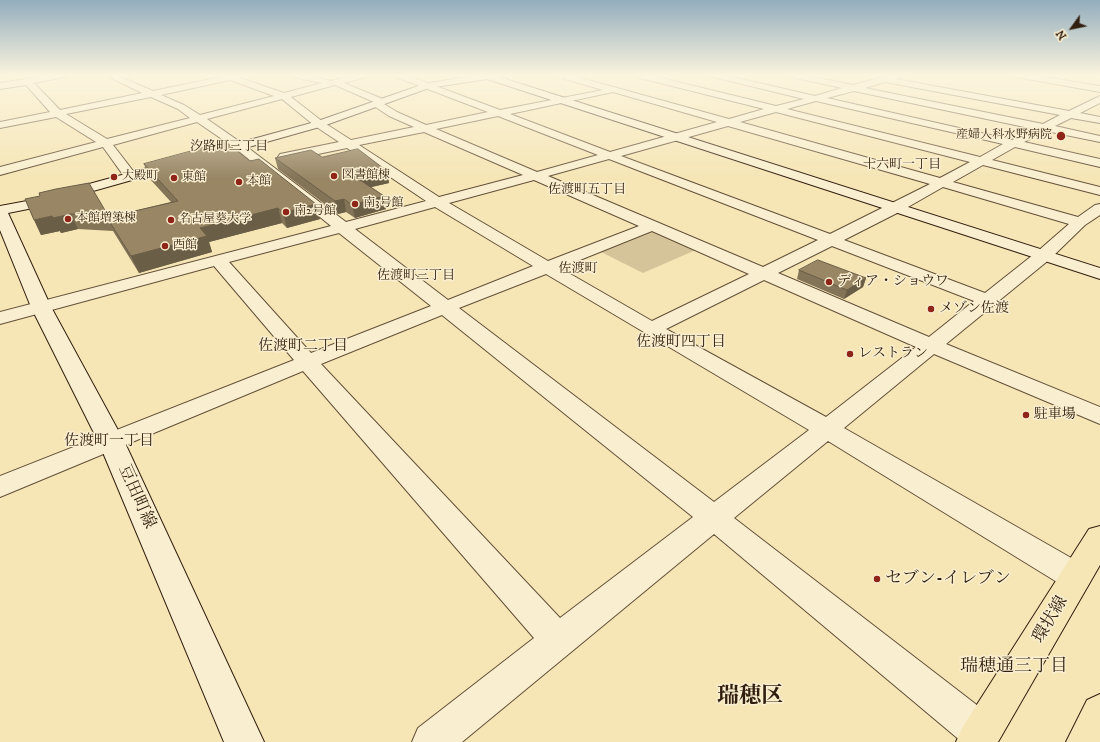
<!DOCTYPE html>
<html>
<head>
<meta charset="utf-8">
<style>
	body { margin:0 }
	#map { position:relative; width:1100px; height:742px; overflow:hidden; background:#f6e6b6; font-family:"IM FELL DW Pica",serif }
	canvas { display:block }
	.north { position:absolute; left:1052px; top:8px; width:40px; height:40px; -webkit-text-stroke:3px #f9efd0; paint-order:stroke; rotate:237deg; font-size:11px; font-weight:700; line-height:16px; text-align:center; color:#321e0e }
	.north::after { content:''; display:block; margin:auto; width:14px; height:18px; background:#321e0e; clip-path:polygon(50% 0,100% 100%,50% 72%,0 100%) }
</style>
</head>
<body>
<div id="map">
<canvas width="1100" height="742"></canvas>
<div class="north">N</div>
</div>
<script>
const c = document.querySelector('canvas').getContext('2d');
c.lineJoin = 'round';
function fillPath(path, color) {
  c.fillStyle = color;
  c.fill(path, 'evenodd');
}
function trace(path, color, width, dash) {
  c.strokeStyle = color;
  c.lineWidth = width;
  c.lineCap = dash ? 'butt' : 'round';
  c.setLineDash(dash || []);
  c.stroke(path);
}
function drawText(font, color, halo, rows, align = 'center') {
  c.font = font + ' "IM FELL DW Pica","Noto Serif JP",serif';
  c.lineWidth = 3;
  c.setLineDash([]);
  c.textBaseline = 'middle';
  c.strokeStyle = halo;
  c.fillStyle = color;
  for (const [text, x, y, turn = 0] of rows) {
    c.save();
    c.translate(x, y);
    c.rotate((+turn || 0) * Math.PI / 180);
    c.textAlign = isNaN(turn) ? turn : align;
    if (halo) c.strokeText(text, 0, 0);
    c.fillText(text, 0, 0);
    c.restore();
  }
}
const green = new Path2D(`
	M653,229l45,20 -55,24 -44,-22z`);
const street = new Path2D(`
	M52,75h17l-4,2 -31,6 26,27 82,-17 -37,-18h11l37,16 68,-14 -2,-2h23l-2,3 44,15 38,-10 -30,-6 -1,-2h16l24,6 23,-6h13l-1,2 -22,6 41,17 2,2 -3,2 13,8 29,13 62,-13 -92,-35 -1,-2h11l94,35 103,-20 -45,-13 -1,-2h13l159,44 35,-10 -128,-32 -1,-2h14l127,31 28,-7 -91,-22 -4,-2h15l91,21 27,-8 -51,-11 -4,-2h16l50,10 38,-10h13l-8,4 173,32 31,-15v7l-20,10 20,4v6l-29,-5 -16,8 45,10v6l-54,-11 -22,11 76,17v8l-85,-20 -23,13 108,27v8l-117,-30 -30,17 125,35 17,-12 5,-1v11l-15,10 -35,34 -104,85 154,63v17l-166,-70 -90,74 243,139 5,10 -5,10 -11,4 -11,-4 -237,-146 -94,77 261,201 5,14 -3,9h-35l-248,-208 -252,208h-50l6,-14 116,-90 -231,-267 -303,126v-21l294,-116 -80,-94 -214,58v-12l331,-86 -96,-78 -38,-26 -84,23 24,31 -1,3h-10l-23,-32 -103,28v-8l96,-25 -40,-25 -56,11v-6l50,-10 -24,-27 -26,4v-6zM230,80l44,16 -74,19 -16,-10 -23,-10zM885,82l175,33 -17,9 -178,-36zM335,85l39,17 -2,2 2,2 15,10 25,11 -63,13 -28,-18 -32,-25zM854,91l180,38 -22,11 -185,-42zM613,92l104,30 -107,30 -100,-38zM151,97l27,12 12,9 -83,21 -41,-25zM282,99l33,27 24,16 -59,12 -2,3 2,3 4,1 63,-13 79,53 -80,21 -103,-78 -36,-25zM816,101l187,43 -23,13 -193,-48zM776,112l194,50 -30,16 -200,-56zM498,116l100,39 -61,17 -101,-43zM728,126l202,58 -100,50 -209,-78zM424,132l99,43 -84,22 -80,-52zM609,159l209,81 -55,27 -215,-91zM534,180l105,46 -91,35 -99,-58zM943,187l126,37 -31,27 -53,42 -141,-53 57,-29zM435,207l98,59 -85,34 -93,-71zM652,231l97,43 -97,47 -92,-53zM339,233l92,73 -120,47 -82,-91zM832,246l142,55 -45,36 -151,-64zM546,274l263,156 -95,72 -255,-194zM764,280l152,67 -90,70 -160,-88zM442,315l251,202 -133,101 -239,-254z
	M1012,75h19l69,11v6l-84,-15z`);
const secondary = new Path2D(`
	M478,75h19l-1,1 604,192v11l-613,-200 -58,9 -106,38 -290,82 -25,5 43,94 74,136 139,299h-40l-125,-299 -68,-136 -31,-77v-24l27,-5 288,-79 109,-38z`);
const primary = new Path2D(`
	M1100,526v39l-102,177h-42l6,-14 127,-199z
	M1100,694v48h-34l21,-42z`);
const wall = new Path2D(`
	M322,157l65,14 2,12 -18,4 13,9 2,13 -31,9 -9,-6 -8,2 -60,-45 -3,-11z
	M250,161l66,43 4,15 -33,9 -5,-5 -73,19 3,10 -73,21 -26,-42 -35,-2 -17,4 -1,-2 -19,4 -16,-36 81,13 20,1 45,-11 -22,-24 -5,-14z
	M799,270l67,8 -3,9 -19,12 -47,-20z`);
const shadedWall = new Path2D(`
	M387,171l2,12 -30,7 -2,-12z
	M384,196l2,13 -31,9 -3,-13z
	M344,199l2,13 -8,2 -3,-13z
	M316,204l4,15 -33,9 -4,-15z
	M278,208l4,15 -73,19 3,10 -73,21 -8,-17 69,-28z
	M71,214l7,15 -17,4 -1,-2 -19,4 -7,-15 18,-4z
	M866,278l-3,9 -19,12 3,-9z`);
const building = new Path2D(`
	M225,142l25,19 9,-2 57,45 -33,9 -5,-5 -78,20 7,8 -76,20 -25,-40 -35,-2 -18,4 -1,-2 -18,4 -9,-21 15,-3 -1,-3 17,-4 33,-6 17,29 20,1 52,-12 -34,-37z
	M358,149l29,22 -30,7 27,18 -32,9 -8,-6 -9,2 -60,-43 36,-8 11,7z
	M818,260l48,18 -19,12 -48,-20z`);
const markers = [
	[1061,136,5,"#8f2418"],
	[334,176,4,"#8f2418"],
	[114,177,4,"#8f2418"],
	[174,178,4,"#8f2418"],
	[239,182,4,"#8f2418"],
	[355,204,4,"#8f2418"],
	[286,212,4,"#8f2418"],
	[68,219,4,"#8f2418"],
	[171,220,4,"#8f2418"],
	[165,246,4,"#8f2418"],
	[829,282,4,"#8f2418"],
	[931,309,4,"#8f2418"],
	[850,354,4,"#8f2418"],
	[1026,415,4,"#8f2418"],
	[877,579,4,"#8f2418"]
];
const farPoinames = [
	["産婦人科水野病院",1052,136,"right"],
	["図書館棟",342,176],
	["大殿町",122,177],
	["東館",182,178],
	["本館",247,182],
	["南3号館",363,204],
	["南2号館",294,212],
	["本館増築棟",76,219],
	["名古屋葵大学",179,220],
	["西館",173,246]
];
const farNeighbourhoodnames = [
	["汐路町三丁目",229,147],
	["十六町一丁目",902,165],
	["佐渡町五丁目",587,190],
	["佐渡町三丁目",416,276]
];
const farQuarternames = [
	["佐渡町",578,269]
];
const poiNames = [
	["ディア・ショウワ",837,282],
	["メゾン佐渡",939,309],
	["レストラン",858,354],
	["駐車場",1034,415]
];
const neighbourhoodNames = [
	["佐渡町四丁目",681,343],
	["佐渡町二丁目",303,347],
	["佐渡町一丁目",109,442]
];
const nearStreetnames = [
	["豆田町線",136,497,66],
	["環状線",1051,620,-59]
];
const nearPoinames = [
	["セブン-イレブン",885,579]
];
const nearNeighbourhoodnames = [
	["瑞穂通三丁目",1014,667]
];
const nearDistrictnames = [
	["瑞穂区",750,697]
];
fillPath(green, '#d5c499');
trace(street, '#635038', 2);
trace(secondary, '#321e0e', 2);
trace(primary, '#321e0e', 2);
fillPath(street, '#f9efd0');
fillPath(secondary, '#f9efd0');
fillPath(primary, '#f6e6b6');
fillPath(wall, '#837357');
fillPath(shadedWall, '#6a5e47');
fillPath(building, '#988665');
trace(building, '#6a5e47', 1);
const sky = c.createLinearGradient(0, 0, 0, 179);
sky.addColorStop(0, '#93adbd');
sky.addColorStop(0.42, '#fbf4de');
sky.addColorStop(1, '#fbf4de00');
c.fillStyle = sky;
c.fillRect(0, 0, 1100, 179);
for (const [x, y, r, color] of markers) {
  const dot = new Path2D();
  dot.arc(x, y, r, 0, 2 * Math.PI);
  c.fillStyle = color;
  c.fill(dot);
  trace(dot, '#f9efd0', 1.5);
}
drawText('12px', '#321e0e', '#f9efd0', farPoinames, 'left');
drawText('13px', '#321e0e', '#f9efd0', farNeighbourhoodnames);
drawText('13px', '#321e0e', '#f9efd0', farQuarternames);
drawText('14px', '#321e0e', '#f9efd0', poiNames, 'left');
drawText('15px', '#321e0e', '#f9efd0', neighbourhoodNames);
drawText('17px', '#321e0e', '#f9efd0', nearStreetnames);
drawText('17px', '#321e0e', '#f9efd0', nearPoinames, 'left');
drawText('18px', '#321e0e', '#f9efd0', nearNeighbourhoodnames);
drawText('bold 22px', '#321e0e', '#f9efd0', nearDistrictnames);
</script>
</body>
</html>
